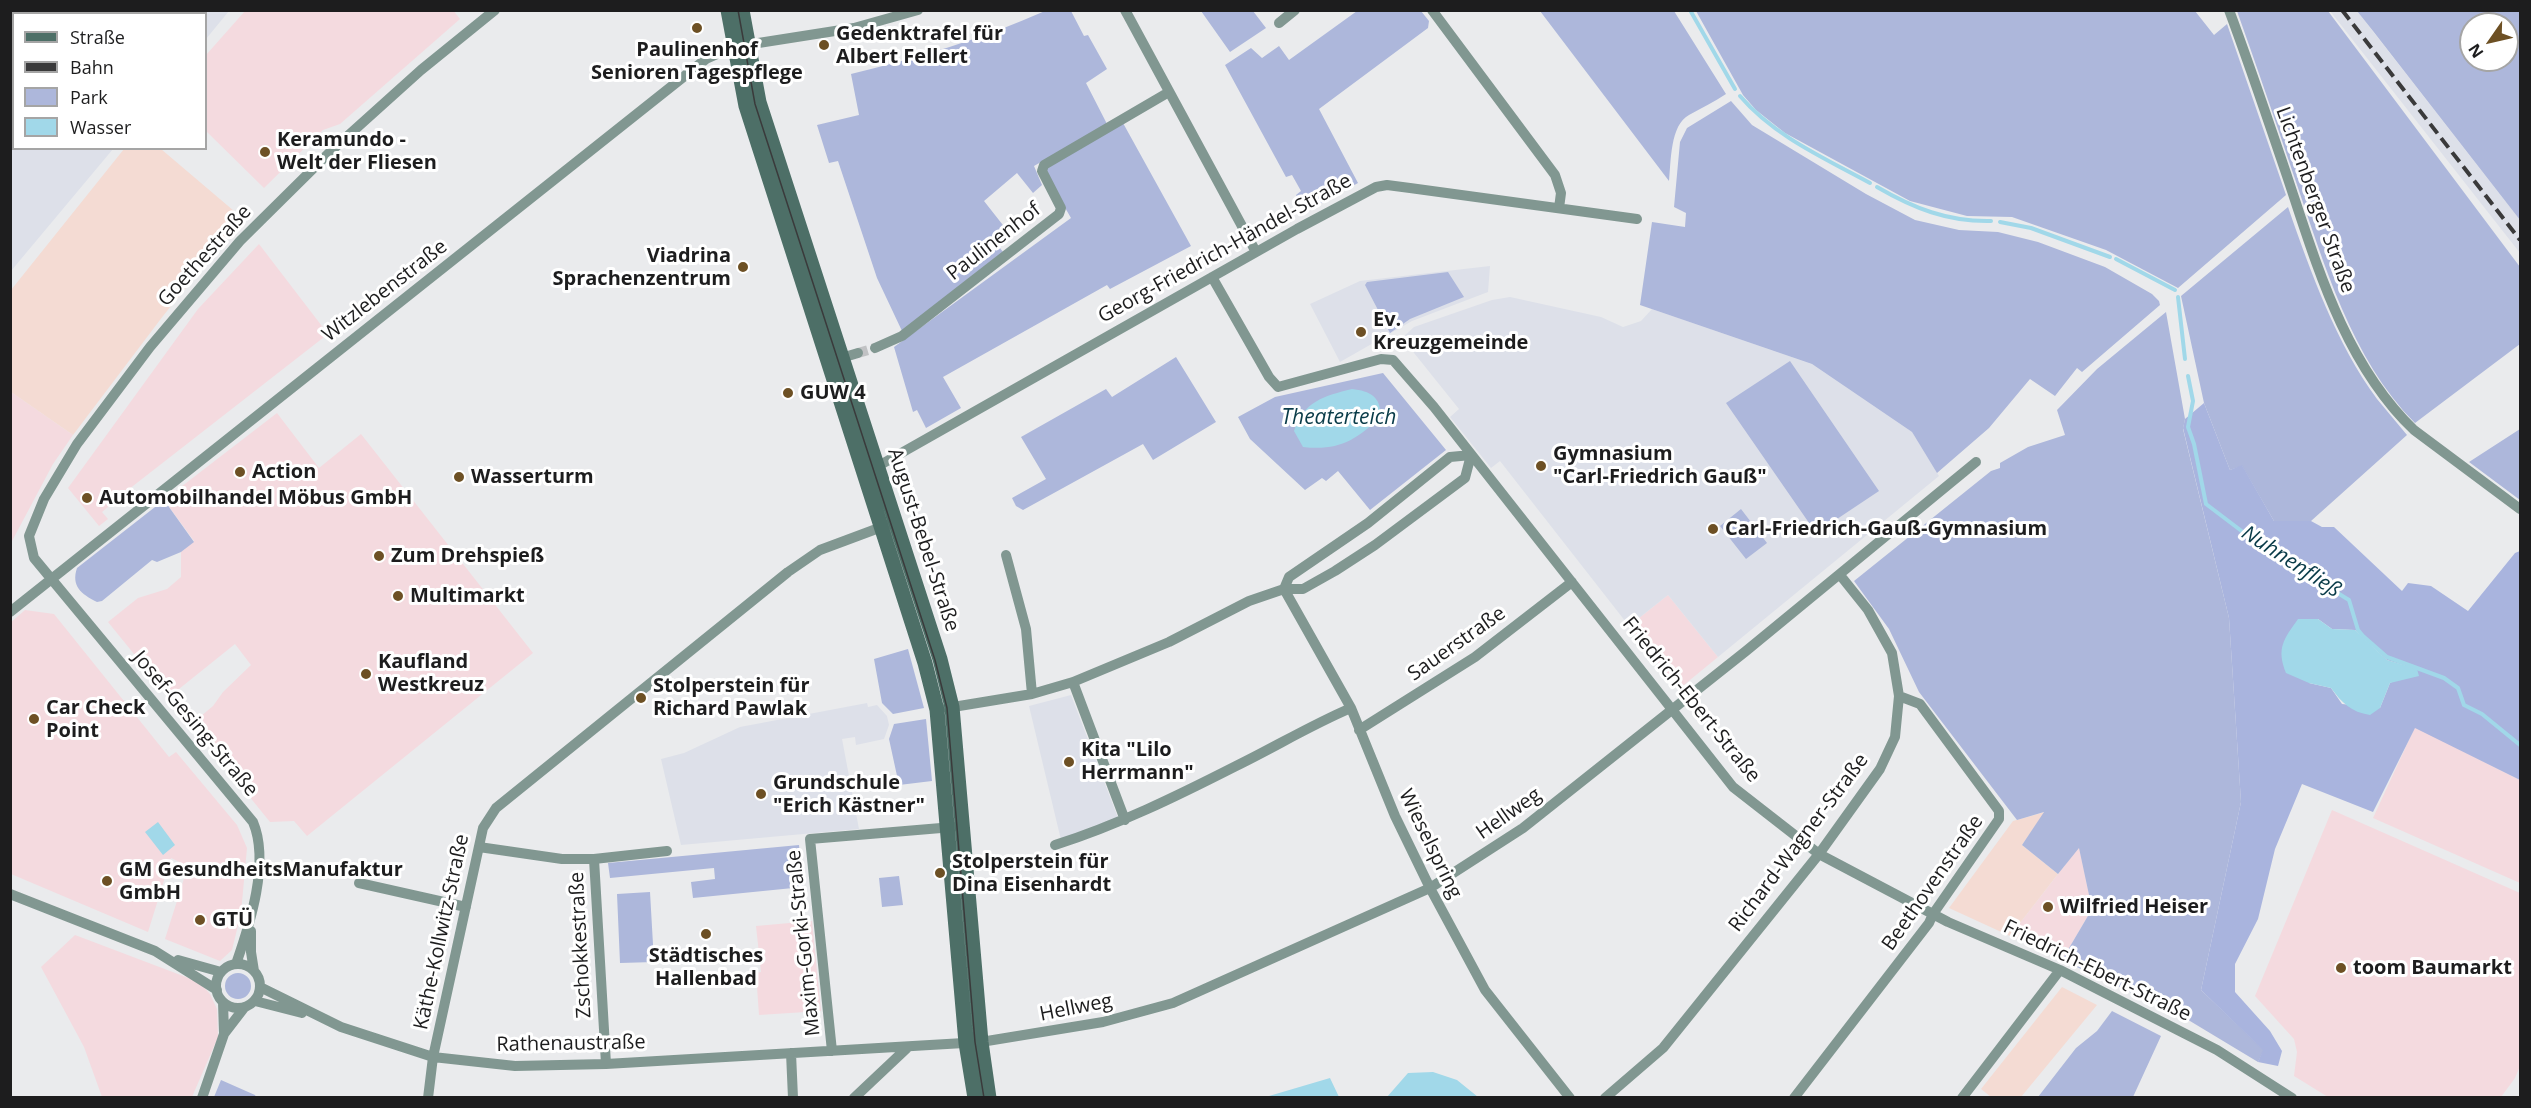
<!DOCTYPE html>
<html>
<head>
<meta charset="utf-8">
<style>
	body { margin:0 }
	#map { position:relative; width:2531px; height:1108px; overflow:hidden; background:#eaebed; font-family:"Open Sans",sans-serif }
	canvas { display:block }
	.frame { position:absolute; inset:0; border:12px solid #1d1d1e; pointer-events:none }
	.legend { position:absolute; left:12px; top:12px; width:195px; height:138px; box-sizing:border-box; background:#fff; border:2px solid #a5a5a5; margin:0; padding:8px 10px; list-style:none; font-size:18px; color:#1d1d1e }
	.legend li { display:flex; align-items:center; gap:12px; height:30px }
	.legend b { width:30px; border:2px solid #a5a5a5 }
	.north { position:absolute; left:2459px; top:12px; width:60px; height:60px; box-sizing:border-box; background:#fff; border:2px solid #a5a5a5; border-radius:50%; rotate:236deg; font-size:16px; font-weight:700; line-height:24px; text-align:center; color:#1d1d1e }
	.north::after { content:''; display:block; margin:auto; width:21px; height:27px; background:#6d5024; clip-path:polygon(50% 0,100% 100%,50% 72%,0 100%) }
</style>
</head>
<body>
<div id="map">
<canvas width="2531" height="1108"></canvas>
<div class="frame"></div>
<ul class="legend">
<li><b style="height:8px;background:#4d6f67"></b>Straße</li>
<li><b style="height:8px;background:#3a3a3b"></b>Bahn</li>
<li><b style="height:16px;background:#adb7db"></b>Park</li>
<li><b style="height:16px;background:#a1d8e9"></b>Wasser</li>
</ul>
<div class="north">N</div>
</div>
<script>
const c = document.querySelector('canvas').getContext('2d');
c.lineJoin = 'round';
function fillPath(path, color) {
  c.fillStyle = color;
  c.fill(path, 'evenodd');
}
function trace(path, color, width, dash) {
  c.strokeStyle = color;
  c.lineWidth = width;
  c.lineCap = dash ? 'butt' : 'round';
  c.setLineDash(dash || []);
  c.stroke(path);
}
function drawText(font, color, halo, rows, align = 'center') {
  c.font = font + ' "Open Sans",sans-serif';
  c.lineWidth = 6;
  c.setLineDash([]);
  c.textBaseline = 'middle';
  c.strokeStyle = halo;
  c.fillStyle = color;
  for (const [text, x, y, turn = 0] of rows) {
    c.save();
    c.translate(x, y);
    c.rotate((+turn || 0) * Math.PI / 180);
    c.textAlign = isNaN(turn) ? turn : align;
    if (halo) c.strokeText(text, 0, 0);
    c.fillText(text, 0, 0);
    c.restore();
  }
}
const commercial = new Path2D(`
	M453,10l7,9 -120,105 -17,6 -59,58 -58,-57v-76l39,-44z
	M259,244l69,90 -195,152 -31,26 6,7 -9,7 -31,-38 130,-179z
	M11,392l62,43 -20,29 -42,79z
	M277,413l42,55 42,-34 172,219 -226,183 -13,-15 -24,1 -77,-95 1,-5 19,-16 10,-14 28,-27 -16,-21 -66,53 -61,-75 30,-24 29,-9 14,-12v-25l13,-11 -30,-41z
	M1668,595l50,62 -39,32 -50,-63z
	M25,610l29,4 115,143 7,-5 61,73 10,23 -6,65 -9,37 -12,11 -55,-22 23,-73 -17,-8 -23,74 -137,-58 -1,-251z
	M2415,727l105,53v103l-147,-65z
	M2332,810l188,83v173l-5,12 -14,19h-173l-34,-21 3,-24 -3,-13 -39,-43z
	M2079,847l13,62 -30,51 -52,-24z
	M812,921l9,90 -62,4 -3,-42 5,-1 -5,-46z
	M75,935l124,47 11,12 7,15 1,28 -26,60h-90l-18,-50 -43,-80z`);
const industrial = new Path2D(`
	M124,149h37l73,62 -7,8 4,4 -1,10 -67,83 -90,119 -62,-43v-102z
	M2045,812l-23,33 36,29 -48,62 -61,-28 64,-87z
	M2062,987l35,18 -76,92h-30l-10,-8z`);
const built = new Path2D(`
	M11,10l218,1 -23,28v-25h-192v134l99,1 -102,122z
	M2330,11h27l163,209v33z
	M1490,266l-2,26 -76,29 -72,41 -30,-58 50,-23z
	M1510,297l91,20 22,10 18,-6 11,-12 160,55 100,68 27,44 -221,181 -50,-62 -39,31 -129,-165 -9,7 -41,-51 9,-8 -57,-71 12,-11 78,-27z
	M1071,695l47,123 -57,22 -32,-134z
	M867,703l1,4 9,-2 10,11 2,9 -5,14 -28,6 -1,-8 -13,2 17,90 -178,16 -20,-86 23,-6 56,-26z`);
const green = new Path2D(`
	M1045,11h26l13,25 4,-1 19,34 -21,14 21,41 -73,42 8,19 -9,8 -16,-20 -33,28 22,28 -12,11 9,12 -101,79 -25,-53 -39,-117 -9,2 -12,-38 42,-10 -8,-41c67,-16 131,-35 194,-63z
	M1201,11h52l13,17 -36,24z
	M1357,11h64l8,10 -1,7 -109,81 39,74 -53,29 -9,-17 5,-4 -9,-16 -6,2 -61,-112 26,-17 11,10 17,-12 10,14z
	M1540,11h134l52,83c-12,8 -25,14 -37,21 -19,10 -18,47 -20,66z
	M1696,11h499l19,24 13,-11 59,171 -108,93 -72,-38 -94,-33 -45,-1 -57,-15 -125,-68 -29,-23 -13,-15z
	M2237,11h91l192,256v77l-105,79c-64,-64 -91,-160 -120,-244 -19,-56 -38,-112 -58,-168z
	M2357,11h163v209l-147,-189zM2471,24h36v36h-36z
	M1731,101l21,24 114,69 49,26 44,10 39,2 40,10 67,25 47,27 7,7 1,4 -78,67 -5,-4 -22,28 -25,-17 -41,49 -52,45 -25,-41 -100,-68 -172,-59 12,-83 33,5 1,-14 -12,-6 6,-65 7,-14z
	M1123,123l68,123 -81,43 -3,-4 -164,92 18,31 -35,20 -9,-18 -4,2 -19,-65 177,-129 -26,-45 2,-7z
	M2288,207c23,66 48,136 89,192 10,12 20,24 30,36l-96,86h-37l-32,-55 -12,4 -26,-67 -23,-107z
	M1448,272l16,25 -54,22 -20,14 -25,-48 2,-3z
	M2166,312l19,107 -2,10 46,189 12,184 -40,188 63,60 -6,12 -73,-44 -123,-58 30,-51 -13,-61 -21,26 -36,-29 22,-33 -27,8 -98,-128 -30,-63 -35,-48 137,-110 9,-3v-5l28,-16 37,-12 -8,-25 40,-41z
	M1176,357l40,65 -63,38 -10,-16 -120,66 -7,-4 -4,-8 34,-19 -25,-42 85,-48 6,8z
	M1790,361l89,130 -63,42 -90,-130z
	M1383,373l63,77 -76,60 -32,-39 -12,10 -4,-3 -17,12 -55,-51 -12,-22 37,-20z
	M2520,429v71l-51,-38z
	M164,500l30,42 -13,10 -24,10 -5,-2 -50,41 -5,1c-16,-8 -26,-16 -20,-34z
	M1741,509l26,34 -21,16 -26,-33z
	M908,649l16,59 -31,6 -11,-11 -8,-44z
	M926,719l6,62 -33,4 -10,-46 5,-15z
	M799,845l4,42 -110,11 -2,-16 24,-3 -1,-11 -104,10 -2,-15z
	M899,876l4,29 -21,2 -3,-29z
	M650,892l4,70 -34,1 -3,-69z
	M225 986a13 13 0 1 1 26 0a13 13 0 1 1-26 0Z
	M2112,1011l49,25 -28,61h-95l38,-49 21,-17z
	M221,1080l34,15 1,2h-42z`);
const forest = new Path2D(`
	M2204,403l26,67 12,-5 32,56h37l11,6h12l68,64 6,-8 23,3 37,25 47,-58 5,-2v229l-105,-52 -42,84 -71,-28 -27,65 -17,70 -23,45v28l35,39 12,20 -4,15 -20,-4 5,-12 -62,-60 40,-188 -12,-184 -46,-190 2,-9zM2318,619l14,10 23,1 32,30 29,9 -26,14 -10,25 -38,-4 -11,-16 -22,-5z`);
const water = new Path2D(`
	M1352,389c18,2 30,8 28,28 -24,24 -43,34 -77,30l-9,-16c10,-30 30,-35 58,-42z
	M2298,619h20l14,10 23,1 32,30 30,9 2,7 -29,7 -10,25 -10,7c-19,-3 -28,-12 -39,-27l-22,-5 -23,-10c-10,-25 -2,-34 12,-54z
	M158,822l17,23 -12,10 -18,-23z
	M1433,1072l24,8 21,17h-91l21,-24z
	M1330,1078l9,19h-71l1,-1z`);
const stream = new Path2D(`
	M1690,10l45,79
	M1740,96c34,40 84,62 130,87
	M1877,187c36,21 71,35 114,34
	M2000,222l31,6 79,29
	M2116,259l59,31
	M2178,297l7,62
	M2188,376l5,25 -5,26 6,17 12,60 58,44 85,52 9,30 5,6 24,21 57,21 14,10 6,17 18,9 38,31`);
const streetTunnel = new Path2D(`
	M858,353l17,-5`);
const street = new Path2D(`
	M1125,10l131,242
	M1432,10l123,165 6,18 -2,15
	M2229,10c21,56 40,113 59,169 29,87 57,185 126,251l106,79
	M1279,23l16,-13
	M1212,277l57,100 9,10 103,-28 12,1 41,47 299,380 86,67 129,68 112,48 157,80 75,48
	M875,348l27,-12 157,-122 2,-6 -19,-37 2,-6 125,-73
	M838,359l20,-6
	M873,469l424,-240 79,-42 11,-2 23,3 227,31
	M1006,555l20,74 6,65
	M1284,589l67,119 44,108 35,72 55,102 85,108
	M1284,589l5,-12 79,-54 82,-66 21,-2
	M10,612l696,-553 27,-12 121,-19 64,-18
	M1073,682l52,138
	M947,708l85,-14 41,-12 96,-40 80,-41 35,-12h19l32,-18 40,-26 90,-67 6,-23
	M1359,730l116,-73 97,-75
	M1055,845c63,-20 122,-49 181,-79 39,-19 75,-41 115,-58
	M479,847l83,12h32l73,-8
	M594,859l12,205
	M359,883l107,24
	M10,894l145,57 62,39
	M251,931v21l3,19
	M178,960l43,12
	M236,964c14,-40 34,-102 17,-142l-219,-264 -5,-22 15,-37 33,-55 73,-97 90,-106 91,-90 90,-81 74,-60
	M216 986a22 22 0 1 1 44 0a22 22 0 1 1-44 0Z
	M260,987l81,40 92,30 82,9 91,-2 375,-22 122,-20 70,-19 257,-115 93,-60 223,-177 230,-189
	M255,1001l47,12
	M223,1002l1,31
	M832,1051l-22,-212 143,-12
	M791,1053l2,45
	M202,1098l22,-64 20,-26
	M428,1098l5,-41 50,-229 13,-20 292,-236 32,-22 67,-25
	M854,1098l53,-50
	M1605,1098l58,-50 156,-194 61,-85 15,-32 4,-41 -7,-43 -24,-43 -28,-35
	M1794,1098l135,-175 4,-9 66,-95v-8l-79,-107 -21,-8
	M1962,1098l98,-128`);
const secondary = new Path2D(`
	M728,10l18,96 179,557 12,47 29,333 9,55
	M742,10l17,92 181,557 12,48 29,335 8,56`);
const tram = new Path2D(`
	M738,10l17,94 180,556 12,48 28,334 9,56`);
const rail = new Path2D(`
	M2342,10l178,230`);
const markers = [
	[697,28,6,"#6d5024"],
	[824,45,6,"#6d5024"],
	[265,152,6,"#6d5024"],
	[743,267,6,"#6d5024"],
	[1361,332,6,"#6d5024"],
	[788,393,6,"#6d5024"],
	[1541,466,6,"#6d5024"],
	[240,472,6,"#6d5024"],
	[459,477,6,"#6d5024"],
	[87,498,6,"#6d5024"],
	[1713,529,6,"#6d5024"],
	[379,556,6,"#6d5024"],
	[398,596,6,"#6d5024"],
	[366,674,6,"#6d5024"],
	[641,698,6,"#6d5024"],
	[34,719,6,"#6d5024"],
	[1069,762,6,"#6d5024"],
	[761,794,6,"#6d5024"],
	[940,873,6,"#6d5024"],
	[107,881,6,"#6d5024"],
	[2048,907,6,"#6d5024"],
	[200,920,6,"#6d5024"],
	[706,934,6,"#6d5024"],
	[2341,968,6,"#6d5024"]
];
const poiNames = [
	["Gedenktrafel für",836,34],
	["Albert Fellert",836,57],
	["Paulinenhof",697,50,"center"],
	["Senioren Tagespflege",697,73,"center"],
	["Keramundo -",277,140],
	["Welt der Fliesen",277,163],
	["Viadrina",731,256,"right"],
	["Sprachenzentrum",731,279,"right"],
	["Ev.",1373,320],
	["Kreuzgemeinde",1373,343],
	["GUW 4",800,393],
	["Gymnasium",1553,454],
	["\"Carl-Friedrich Gauß\"",1553,477],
	["Action",252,472],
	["Wasserturm",471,477],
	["Automobilhandel Möbus GmbH",99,498],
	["Carl-Friedrich-Gauß-Gymnasium",1725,529],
	["Zum Drehspieß",391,556],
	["Multimarkt",410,596],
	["Kaufland",378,662],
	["Westkreuz",378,685],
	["Stolperstein für",653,686],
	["Richard Pawlak",653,709],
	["Car Check",46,708],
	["Point",46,731],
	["Kita \"Lilo",1081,750],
	["Herrmann\"",1081,773],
	["Grundschule",773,783],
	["\"Erich Kästner\"",773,806],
	["Stolperstein für",952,862],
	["Dina Eisenhardt",952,885],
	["GM GesundheitsManufaktur",119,870],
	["GmbH",119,893],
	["Wilfried Heiser",2060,907],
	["GTÜ",212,920],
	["Städtisches",706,956,"center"],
	["Hallenbad",706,979,"center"],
	["toom Baumarkt",2353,968]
];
const streetNames = [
	["Lichtenberger Straße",2315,200,70],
	["Paulinenhof",994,242,-38],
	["Georg-Friedrich-Händel-Straße",1225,249,-29],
	["Goethestraße",205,256,-48],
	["Witzlebenstraße",385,291,-38],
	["August-Bebel-Straße",923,540,72],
	["Sauerstraße",1457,644,-35],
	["Friedrich-Ebert-Straße",1691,700,51],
	["Josef-Gesing-Straße",195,724,50],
	["Hellweg",1509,814,-35],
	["Richard-Wagner-Straße",1799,843,-53],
	["Wieselspring",1430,844,64],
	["Beethovenstraße",1933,883,-55],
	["Käthe-Kollwitz-Straße",442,932,-78],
	["Maxim-Gorki-Straße",804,943,-96],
	["Zschokkestraße",581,945,-93],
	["Friedrich-Ebert-Straße",2097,971,26],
	["Hellweg",1076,1008,-11],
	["Rathenaustraße",571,1044,-1]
];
const waterNames = [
	["Theaterteich",1339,418],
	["Nuhnenfließ",2291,562,33]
];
fillPath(commercial, '#f4dadf');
fillPath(industrial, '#f4dbd3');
fillPath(built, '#dde0e9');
fillPath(green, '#adb7db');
fillPath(forest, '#a9b4de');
fillPath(water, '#a1d8e9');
trace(stream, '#a1d8e9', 4);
trace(streetTunnel, '#c1c2c4', 10, [10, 5]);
trace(street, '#819791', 10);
trace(secondary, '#4d6f67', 15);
trace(tram, '#3a3a3b', 1.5);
trace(rail, '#3a3a3b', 4, [12, 6]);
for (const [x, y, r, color] of markers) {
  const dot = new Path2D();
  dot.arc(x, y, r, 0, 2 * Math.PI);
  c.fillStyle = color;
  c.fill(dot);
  trace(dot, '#fff', 2);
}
drawText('bold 20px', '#1d1d1e', '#fff', poiNames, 'left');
drawText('20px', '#1d1d1e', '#fff', streetNames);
drawText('italic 21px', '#093b48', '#fff', waterNames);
</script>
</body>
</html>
